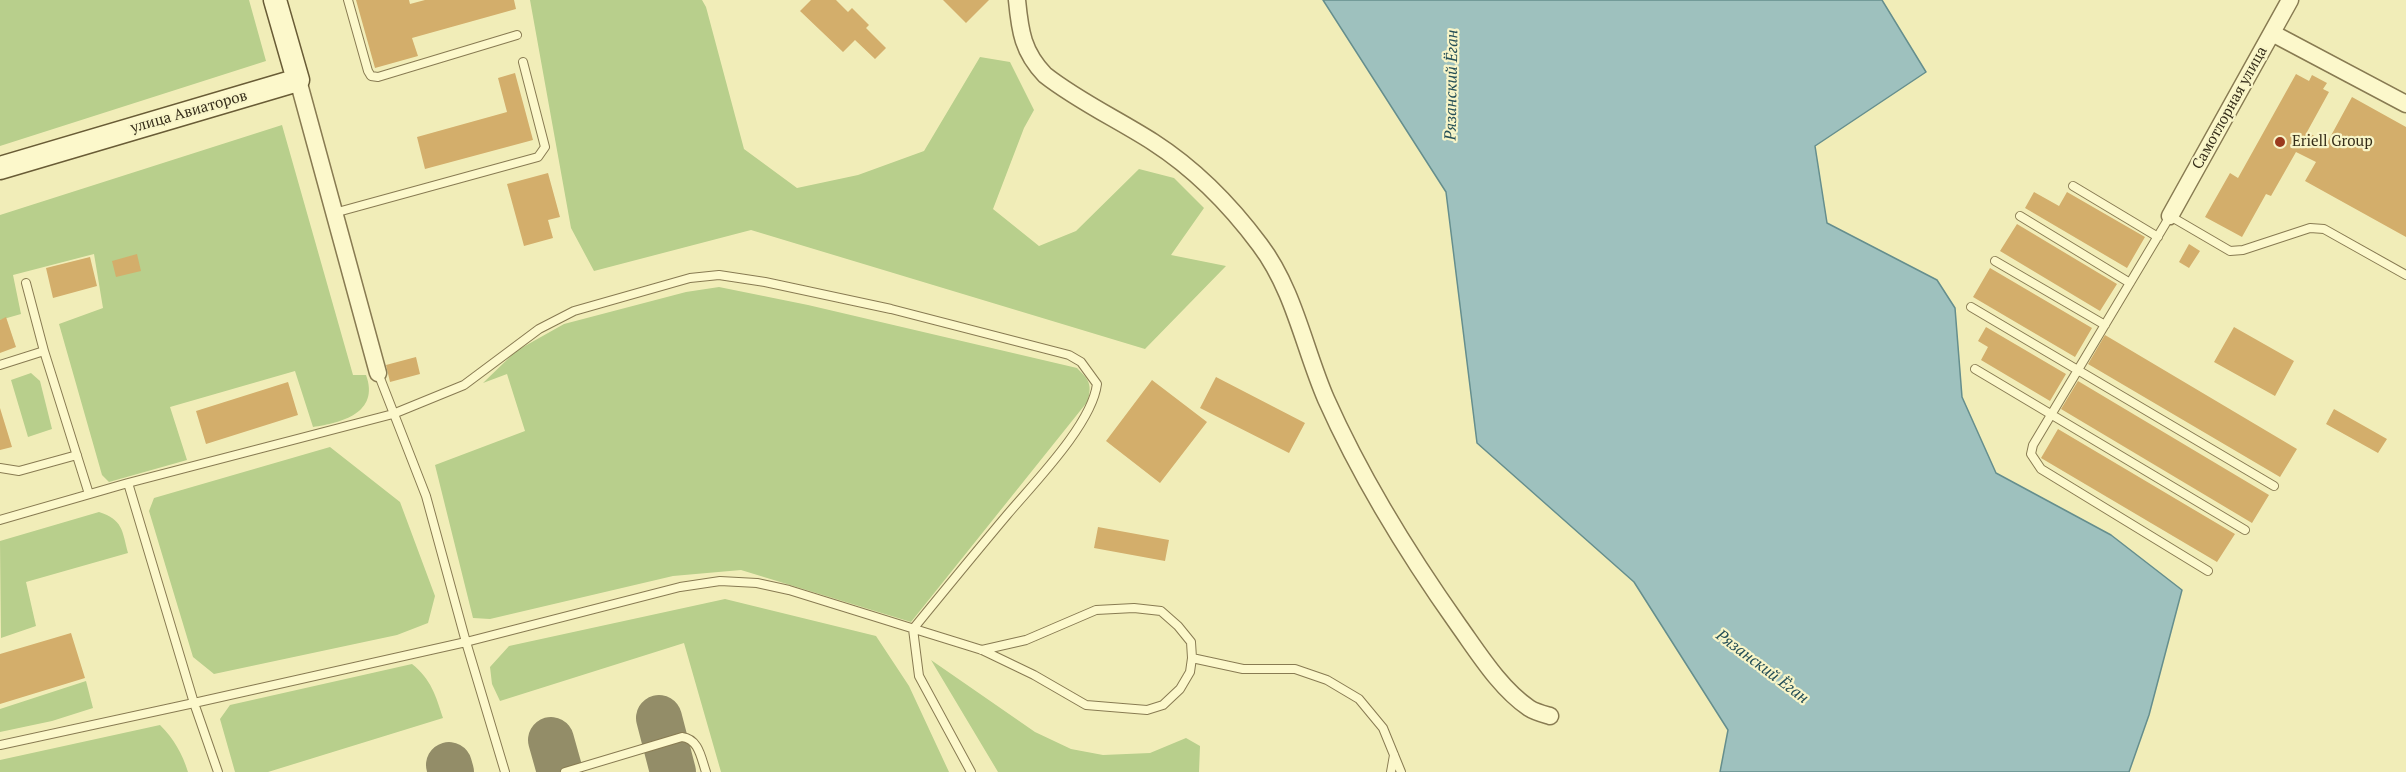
<!DOCTYPE html>
<html>
<head>
<meta charset="utf-8">
<style>
	body { margin:0 }
	canvas { display:block; background:#f1edb8 }
</style>
</head>
<body>
<canvas width="2406" height="772"></canvas>
<script>
const c = document.querySelector('canvas').getContext('2d');
c.lineJoin = 'round';
function fillPath(path, color) {
  c.fillStyle = color;
  c.fill(path, 'evenodd');
}
function trace(path, color, width, dash) {
  c.strokeStyle = color;
  c.lineWidth = width;
  c.lineCap = dash ? 'butt' : 'round';
  c.setLineDash(dash || []);
  c.stroke(path);
}
function drawText(font, color, halo, rows, align = 'center') {
  c.font = font + ' "PT Serif",serif';
  c.lineWidth = 4.5;
  c.setLineDash([]);
  c.textBaseline = 'middle';
  c.strokeStyle = halo;
  c.fillStyle = color;
  for (const [text, x, y, turn = 0] of rows) {
    c.save();
    c.translate(x, y);
    c.rotate((+turn || 0) * Math.PI / 180);
    c.textAlign = isNaN(turn) ? turn : align;
    if (halo) c.strokeText(text, 0, 0);
    c.fillText(text, 0, 0);
    c.restore();
  }
}
const green = new Path2D(`
	M0,0h249l17,61 -266,85z
	M530,0h172l4,7 38,142 53,39 61,-13 66,-24 56,-94 30,5 24,48 -10,18 -31,81 46,37 37,-15 63,-62 35,9 30,30 -33,47 55,11 -81,83 -394,-119 -157,41 -23,-43z
	M282,125l71,250h13c14,38 -25,48 -53,52l-18,-56 -125,36 17,53 -78,22 -7,-7 -43,-151 44,-16 -9,-54 -81,21 8,39 -21,6v-105z
	M719,287l89,18 269,63c12,12 15,15 11,33l-177,221 -170,-52 -68,6 -183,43 -17,-1 -38,-153 90,-34 -18,-57 -24,9 33,-32 48,-27 122,-32z
	M31,373l9,8 12,48 -24,8 -17,-57z
	M330,447l70,55 35,94 -7,27 -31,12 -183,39 -21,-17 -44,-146 5,-13z
	M99,512c24,8 23,18 29,41l-102,29 10,44 -35,12 -1,-97z
	M725,599l151,37 33,50 40,86h-228l-37,-129 -184,58 -8,-17 -2,-17 19,-21z
	M931,660l104,72 36,17 32,6 47,-2 36,-15 14,8 -1,26h-201z
	M412,664c19,15 24,32 31,54l-175,54h-33l-15,-53 10,-14z
	M86,681l7,27 -41,13 -52,11v-23z
	M160,725c14,14 22,28 28,47h-188v-12z`);
const water = new Path2D(`
	M1323,0h559l44,72 -111,74 12,77 110,57 18,28 7,89 34,76 115,62 71,55 -33,125 -20,57h-409l8,-42 -94,-148 -157,-139 -31,-251z`);
const taxiway = new Path2D(`
	M659,718l14,54
	M551,740l9,32
	M449,765l2,7`);
const building = new Path2D(`
	M356,0h53l1,4 15,-4h89l2,9 -104,29 6,18 -43,12z
	M811,0h25l12,12 4,-4 17,17 -3,3 20,20 -11,11 -20,-19 -12,12 -43,-41z
	M943,0h46l-23,23z
	M515,73l18,67 -108,29 -8,-32 90,-25 -9,-34z
	M2296,74l13,7 3,-6 15,8 -4,6 6,3 -22,40 20,11 25,-46 54,30v110l-101,-56 11,-19 -20,-10 -25,44 -5,-2 -24,43 -37,-20 25,-44 8,5z
	M548,173l12,44 -12,3 5,18 -29,8 -17,-62z
	M2034,192l25,14 8,-14 78,45 -18,31 -102,-60z
	M2017,224l100,60 -17,27 -100,-60z
	M2189,244l11,7 -11,17 -10,-6z
	M137,254l4,17 -25,6 -4,-16z
	M90,257l7,29 -44,12 -7,-30z
	M1990,268l102,60 -17,29 -102,-60z
	M6,317l10,30 -16,6v-33z
	M1986,327l80,47 -16,27 -69,-41 7,-13 -10,-6z
	M2234,327l60,34 -19,35 -61,-34z
	M2105,335l192,114 -17,28 -192,-113z
	M416,357l4,17 -30,8 -4,-17z
	M1216,377l89,46 -16,30 -89,-45z
	M1152,380l55,42 -47,61 -54,-42z
	M2078,381l191,114 -17,28 -191,-114z
	M288,382l10,33 -92,29 -10,-33z
	M0,408l12,39 -12,3z
	M2334,409l53,30 -9,14 -52,-29z
	M2058,429l177,105 -18,28 -176,-104z
	M1098,527l71,13 -4,21 -71,-13z
	M71,633l14,45 -85,26v-50z`);
const lane = new Path2D(`
	M348,0l20,71 3,5 7,1 139,-42
	M2073,186l85,51
	M334,213l204,-56 7,-10 -22,-85
	M2020,216l110,67
	M1995,261l110,64
	M26,283l18,68
	M1971,307l303,179
	M0,365l44,-14 45,143
	M1975,369l270,161
	M378,373l48,123 40,146 39,130
	M0,468l19,3 58,-16
	M0,520l128,-37 265,-69 71,-29 75,-56 35,-18 116,-33 29,-3 46,7 126,27 178,46 12,7 16,22c-5,40 -63,99 -90,131 -32,38 -63,76 -94,114l6,47 52,96
	M2208,571l-167,-102 -10,-15 2,-9 137,-229 60,35 13,-1 67,-22 14,1 82,46
	M1192,658l51,11h52l32,11 32,19 24,29 18,44
	M0,745l194,-42 -66,-220
	M218,772l-24,-69 272,-61 214,-55 40,-6 37,2 32,7 193,60 52,25 52,30 61,5 16,-5 17,-16 10,-17 2,-14 -1,-16 -13,-16 -17,-15 -27,-3 -38,2 -70,30 -44,10
	M565,772l117,-35c17,2 19,21 24,35
	M1391,772l3,-17`);
const street = new Path2D(`
	M1017,0c3,32 6,52 28,75 33,26 72,44 108,67 42,27 78,64 107,103 34,45 44,103 66,154 36,81 82,155 133,227 20,28 41,62 70,82 6,4 14,6 21,8
	M2272,33l134,71
	M298,80l80,293
	M2170,216l120,-216`);
const secondary = new Path2D(`
	M0,168l298,-88 -23,-80`);
const markers = [
	[2280,142,6,"#9b3a1e"]
];
const streetNames = [
	["Самотлорная улица",2230,108,-61],
	["улица Авиаторов",189,112,-16]
];
const poiNames = [
	["Eriell Group",2292,142]
];
const waterNames = [
	["Рязанский Ёган",1452,85,-89],
	["Рязанский Ёган",1762,667,37]
];
fillPath(green, '#b8cf8c');
fillPath(water, '#9ec1be');
trace(water, '#658e8d', 1.5);
trace(taxiway, '#938d68', 46);
fillPath(building, '#d3ae6b');
trace(lane, '#887b52', 10);
trace(street, '#887b52', 19);
trace(secondary, '#695c36', 25);
trace(lane, '#fcf8cb', 8);
trace(street, '#fcf8cb', 16);
trace(secondary, '#fcf8cb', 22);
for (const [x, y, r, color] of markers) {
  const dot = new Path2D();
  dot.arc(x, y, r, 0, 2 * Math.PI);
  c.fillStyle = color;
  c.fill(dot);
  trace(dot, '#f8f5c8', 2);
}
drawText('15px', '#352d19', '#f8f5c8', streetNames);
drawText('15px', '#352d19', '#f8f5c8', poiNames, 'left');
drawText('italic 16px', '#264f57', '#f8f5c8', waterNames);
</script>
</body>
</html>
